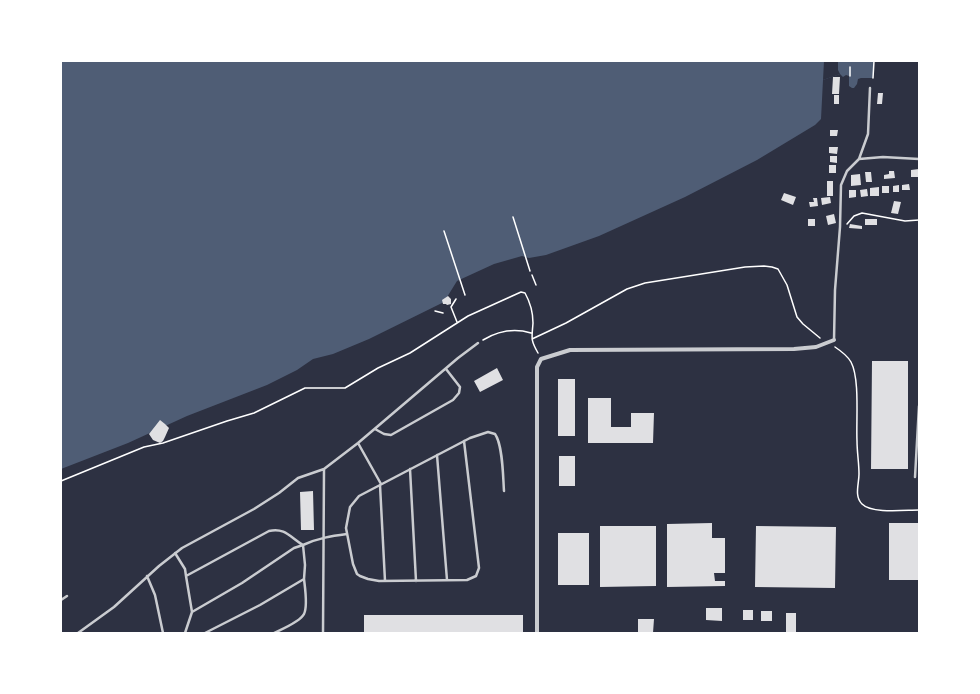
<!DOCTYPE html>
<html>
<head>
<meta charset="utf-8">
<style>
	body { margin:0 }
	#map { position:relative; width:980px; height:694px; overflow:hidden; background:#2d3142; font-family:"IBM Plex Sans",sans-serif }
	canvas { display:block }
	.frame { position:absolute; inset:0; border:62px solid #fff; pointer-events:none }
</style>
</head>
<body>
<div id="map">
<canvas width="980" height="694"></canvas>
<div class="frame"></div>
</div>
<script>
const c = document.querySelector('canvas').getContext('2d');
c.lineJoin = 'round';
function fillPath(path, color) {
  c.fillStyle = color;
  c.fill(path, 'evenodd');
}
function trace(path, color, width, dash) {
  c.strokeStyle = color;
  c.lineWidth = width;
  c.lineCap = dash ? 'butt' : 'round';
  c.setLineDash(dash || []);
  c.stroke(path);
}
const water = new Path2D(`
	M61,61h813l-1,17h-12l-3,1 -1,5 -3,4h-2l-3,-2v-10l-3,-1 -3,2 -3,-3 -17,6 -2,39 -6,6 -58,35 -72,37 -86,39 -53,19 -17,3 -7,-2 -28,8 -37,17 -13,21 -75,37 -36,15 -20,5 -16,11 -30,15 -80,31 -59,27 -67,26z`);
const pier = new Path2D(`
	M824,61h14v9l2,4 -17,6z`);
const building = new Path2D(`
	M833,77h7l-1,17h-7z
	M878,93h5l-1,11h-5z
	M834,95h5v9h-5z
	M830,130h8l-1,6h-7z
	M829,147h9l-1,7 -8,-1z
	M830,156h7v7l-7,-1z
	M829,165h7v8h-7z
	M919,169v8h-8v-7z
	M889,171h5l1,7 -11,1v-4l5,-1z
	M865,172h6l1,10h-6z
	M860,174l1,11 -10,1v-11z
	M827,181h6v15h-6z
	M909,184l1,6h-8v-5z
	M899,185v7h-6v-6z
	M882,186h7v7h-7z
	M879,187v9h-9v-8z
	M867,189l1,7 -7,1 -1,-7z
	M849,190h7v7l-7,1z
	M784,193l12,4 -3,8 -12,-5z
	M830,197l1,6 -9,2 -1,-7z
	M813,198h4l1,8 -8,1 -1,-5h5z
	M894,201l7,1 -3,12 -7,-1z
	M834,214l2,9 -8,2 -2,-9z
	M808,219h7v7h-7z
	M865,219h12v6h-12z
	M850,224l12,2v3l-13,-1z
	M448,296l3,3v5l-4,1 -1,-1h-3l-1,-4z
	M872,361h36v108h-37z
	M497,368l6,12 -23,12 -6,-11z
	M558,379h17v57h-17z
	M588,398h23v29h20v-14h23l-1,30h-65z
	M160,420l5,4 4,4 -4,9 -2,4 -3,2 -7,-3 -4,-6z
	M559,456h16v30h-16z
	M313,491l1,39h-13l-1,-38z
	M712,523v15h13v35h-11l1,8h10v5l-58,1v-63z
	M889,523h29v57h-29z
	M600,526h56v60l-56,1z
	M756,526l80,1 -1,61 -80,-1z
	M558,533h31v52h-31z
	M706,608h16v13l-16,-1z
	M743,610h10v10h-10z
	M761,611h11v10h-11z
	M786,613h10v20h-10z
	M364,615h159v18h-159z
	M638,619h16l-1,14h-15z`);
const path = new Path2D(`
	M850,76v-9
	M873,78l1,-17
	M513,217l17,54
	M847,224l7,-8 8,-3 43,8 14,-1
	M444,231l21,64
	M532,275l4,10
	M456,299l-5,8 6,15
	M435,311l8,2
	M532,339l34,-16 61,-34 18,-6 100,-16 19,-1 8,1 6,2 9,16 10,32 6,7 17,14
	M483,340c15,-9 31,-12 48,-7
	M835,347c6,4 12,8 16,15 9,17 5,58 6,79 0,11 2,22 2,33 0,10 -5,22 3,30 10,10 43,6 57,6
	M61,481l83,-34 19,-4 64,-22 27,-8 51,-25h40l33,-20 32,-15 58,-37 53,-24 4,1c5,9 8,19 8,30 -1,15 -3,16 5,30`);
const service = new Path2D(`
	M859,159l9,-25 2,-46
	M834,340l1,-50 5,-63 1,-42 6,-14 12,-12 24,-2 36,2
	M375,429l9,5 7,1 62,-35 6,-7 1,-6 -14,-18
	M464,441l15,127 -3,8 -9,4 -88,1 -11,-2 -8,-3 -3,-2 -4,-10 -7,-36 4,-21 9,-11 111,-58 18,-6 7,2c8,11 8,44 9,57
	M358,443l23,41
	M437,455l10,125
	M410,469l6,112
	M915,477l4,-71
	M380,485l5,96
	M175,553l10,16 1,7
	M147,576l8,19 8,38
	M61,600l6,-4
	M192,612l-6,-36 83,-45c16,-4 22,7 34,14 15,-7 29,-9 44,-11
	M78,633l36,-26 45,-41 23,-18 72,-39 25,-16 19,-15 26,-9 34,-26 100,-85 20,-15
	M185,633l7,-21 50,-29 52,-35 9,-3 2,20 -1,14 -44,26 -55,28
	M274,633c8,-4 26,-11 30,-19 4,-8 1,-26 0,-35
	M323,633l1,-164`);
const minor = new Path2D(`
	M537,633v-266l4,-8 29,-9 224,-1 22,-2 18,-7`);
fillPath(water, '#4f5d75');
fillPath(pier, '#2d3142');
fillPath(building, '#e0e0e3');
trace(path, '#fff', 1.5);
trace(service, '#caccd0', 2.5);
trace(minor, '#caccd0', 4);
</script>
</body>
</html>
